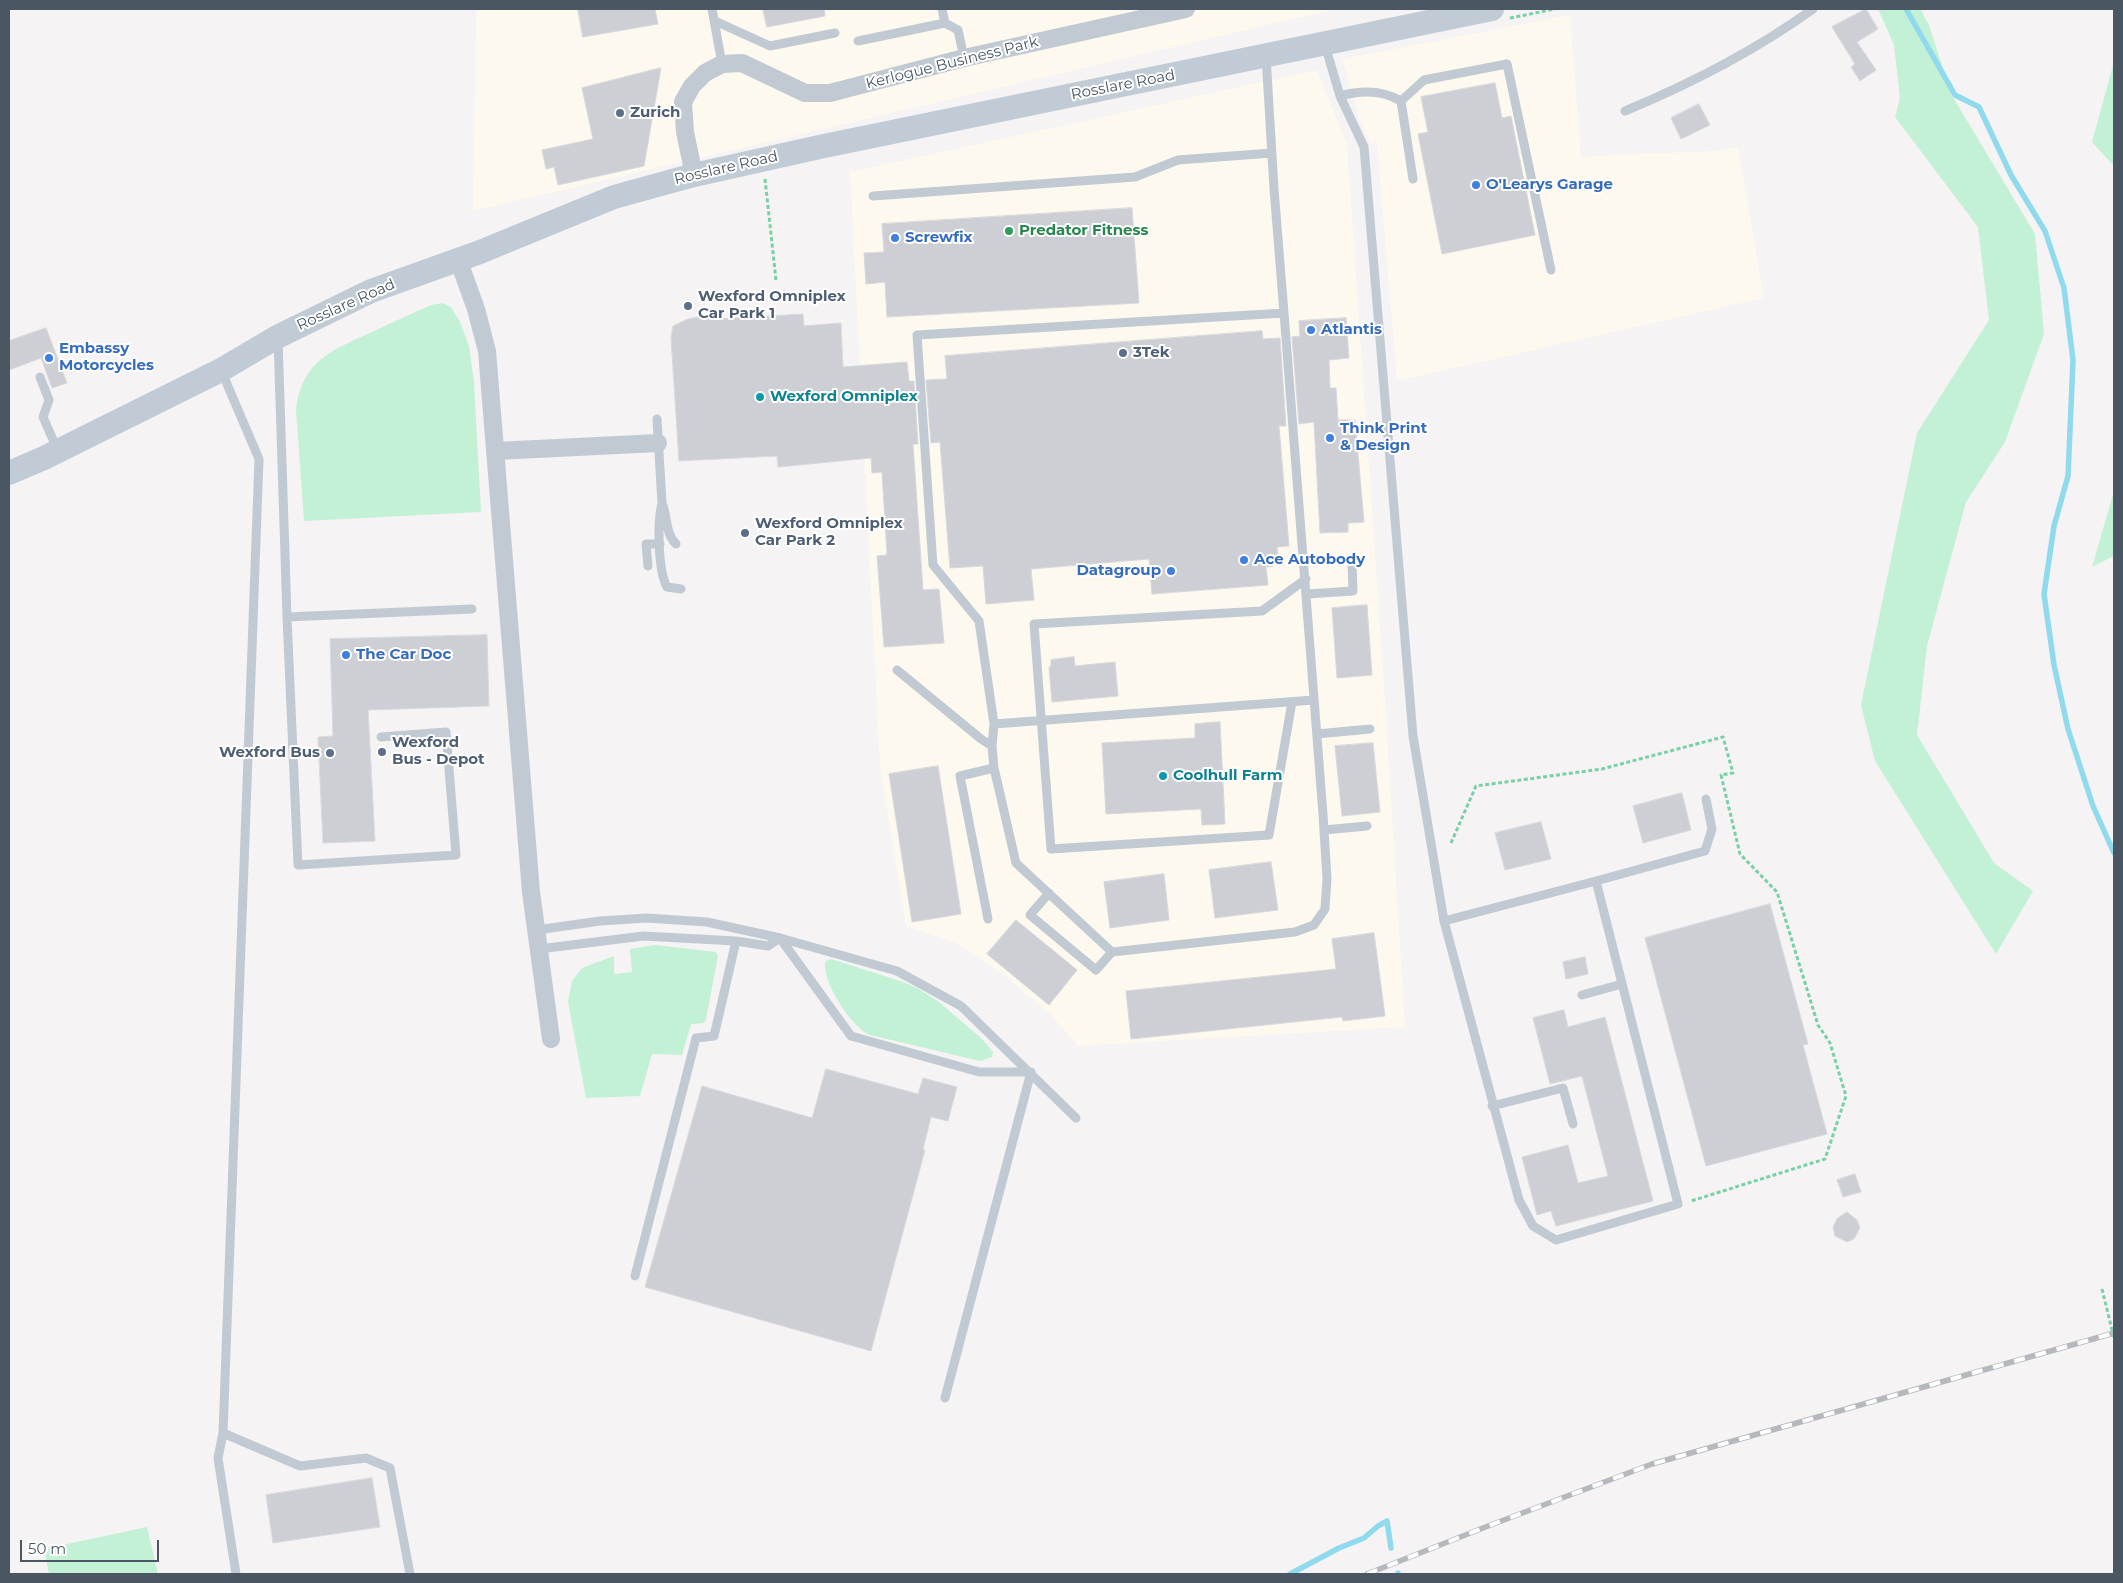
<!DOCTYPE html>
<html>
<head>
<meta charset="utf-8">
<style>
	body { margin:0 }
	#map { position:relative; width:2123px; height:1583px; overflow:hidden; background:#f5f3f3; font-family:Montserrat,sans-serif }
	canvas { display:block }
	.frame { position:absolute; inset:0; border:10px solid #4a5661; pointer-events:none }
	.scale { position:absolute; left:20px; top:1540px; width:139px; height:22px; box-sizing:border-box; border:2px solid #4a5661; border-top:0; padding-left:6px; font-size:15px; line-height:18px; white-space:nowrap; color:#4a5661; -webkit-text-stroke:4px #fff; paint-order:stroke }
</style>
</head>
<body>
<div id="map">
<canvas width="2123" height="1583"></canvas>
<div class="frame"></div>
<div class="scale">50 m</div>
</div>
<script>
const c = document.querySelector('canvas').getContext('2d');
c.lineJoin = 'round';
function fillPath(path, color) {
  c.fillStyle = color;
  c.fill(path, 'evenodd');
}
function trace(path, color, width, dash) {
  c.strokeStyle = color;
  c.lineWidth = width;
  c.lineCap = dash ? 'butt' : 'round';
  c.setLineDash(dash || []);
  c.stroke(path);
}
function drawText(font, color, halo, rows, align = 'center') {
  c.font = font + ' Montserrat,sans-serif';
  c.lineWidth = 4;
  c.setLineDash([]);
  c.textBaseline = 'middle';
  c.strokeStyle = halo;
  c.fillStyle = color;
  for (const [text, x, y, turn = 0] of rows) {
    c.save();
    c.translate(x, y);
    c.rotate((+turn || 0) * Math.PI / 180);
    c.textAlign = isNaN(turn) ? turn : align;
    if (halo) c.strokeText(text, 0, 0);
    c.fillText(text, 0, 0);
    c.restore();
  }
}
const commercial = new Path2D(`
	M476,9h860l-863,202z
	M1570,15l11,143 29,-3 106,-4 22,-4 26,151 -367,83 -20,-238 -7,1 -11,-28 -17,-57z
	M1317,70l30,74 37,541 21,342 -327,19 -27,-31 -48,-41 -46,-31 -51,-17 -26,-160 -30,-594z`);
const green = new Path2D(`
	M1878,9h42l9,16 22,69 84,140 9,100 -39,108 -39,60 -39,144 -10,89 77,128 39,28 -37,63 -121,-193 -14,-56 56,-272 72,-113 -11,-93 -83,-110 5,-19 -6,-53z
	M2114,62v104l-22,-24z
	M443,303l8,4 9,15 9,24 5,36 7,130 -177,9 -8,-112c6,-48 36,-59 76,-77 19,-9 39,-18 59,-27z
	M2114,491v65l-22,11z
	M655,945l61,7 2,4 -12,63 -2,4 -13,1 -9,31 -30,-1 -12,42 -54,2 -18,-96 4,-21 10,-13 32,-12v18l18,-2 -2,-23z
	M831,959l72,23 14,6 22,14 43,37 11,13 -1,5 -12,4 -110,-26c-20,-9 -47,-52 -45,-73z
	M147,1527l11,47h-109l-5,-25z`);
const stream = new Path2D(`
	M1906,9l49,86 24,12 32,68 34,56 19,57 9,72 -5,116 -14,50 -10,68 10,71 14,64 25,77 21,47
	M1290,1574l49,-26 25,-10 14,-12 9,-5 4,27
	M1398,1574v-1`);
const building = new Path2D(`
	M578,9h77l3,15 -75,13z
	M763,9h61l1,7 -58,11z
	M1866,9l12,20 -21,13 19,28 -16,11 -9,-14 4,-3 -23,-37z
	M661,68l-17,98 -86,19 -4,-18 -8,2 -4,-19 51,-11 -11,-51z
	M1495,83l7,35 9,-2 24,119 -93,19 -24,-120 10,-2 -7,-35z
	M1699,104l11,21 -29,14 -10,-21z
	M1132,208l7,95 -252,14 -2,-35 -19,2 -2,-31 20,-1 -2,-28z
	M718,314v5l85,-5 1,12 37,-3 2,44 64,-5 2,19h5l4,63h-5l10,146 16,-1 5,54 -60,4 -7,-91 10,-1 -5,-83 -10,1 -1,-15 -93,9 -1,-11 -98,5 -8,-123 1,-7 1,-5 15,-7z
	M1346,318l3,40 -20,2 1,28h6l2,32h17l9,102 -16,1v9l-28,1 -6,-111 -15,2 -7,-87 8,-1 -1,-15z
	M46,328l21,55 -15,5 -11,-30 -32,12v-29z
	M1262,331l1,8 17,-1 6,88h-7l10,120 -12,1 1,8 -6,1 1,10 -7,1 2,18 -116,9 -3,-35 -118,10 3,31 -48,4 -3,-38 -33,2 -10,-126 -9,1 -5,-63 21,-1 -2,-23z
	M1367,605l5,70 -35,3 -5,-70z
	M487,635l2,71 -121,4 7,131 -52,2 -5,-106 15,-1 -3,-97z
	M1074,657l1,9 40,-4 3,34 -66,6 -3,-35 2,-1v-6z
	M1220,722l5,102 -23,1 -1,-16 -95,5 -4,-71 93,-5v-14z
	M1373,743l7,69 -38,4 -7,-70z
	M938,766l23,148 -49,8 -23,-148z
	M1682,793l9,37 -48,13 -10,-37z
	M1541,822l10,37 -46,11 -10,-37z
	M1271,862l7,48 -63,8 -6,-48z
	M1164,874l5,46 -59,8 -6,-46z
	M1770,904l38,140 -5,1 24,89 -121,32 -61,-228z
	M1016,920l61,50 -28,35 -62,-51z
	M1374,933l11,83 -42,5 -1,-4 -211,22 -5,-48 210,-22 -4,-30z
	M1585,957l3,17 -22,5 -3,-17z
	M1564,1010l4,17 37,-10 48,184 -97,25 -5,-15 -14,4 -15,-58 46,-12 10,38 30,-7 -26,-100 -32,8 -17,-66z
	M826,1069l92,25 5,-16 34,9 -9,34 -17,-4 -8,32 2,1 -54,201 -226,-64 57,-201 110,32z
	M1855,1174l6,18 -18,5 -6,-17z
	M1847,1212l10,8 3,8 -6,11 -7,3 -12,-6 -2,-9 4,-8z
	M372,1478l8,49 -107,16 -7,-48z`);
const path = new Path2D(`
	M1510,18l45,-9
	M765,179l11,101
	M1451,843l25,-57 126,-17 121,-32 10,36 -12,2 19,79 37,38 41,133 12,18 16,53 -21,63 -134,42
	M2102,1289l12,49`);
const lane = new Path2D(`
	M712,9l10,55
	M942,9l3,14
	M715,21l55,25 65,-13
	M858,41l87,-18 13,7 6,28
	M1325,45l15,51 24,51 49,589 31,185 152,-40 82,323 -122,36 -23,-14 -14,-26 -75,-279
	M1266,56l8,133 10,124 -367,22 16,230 46,56 15,103 -2,22 2,22 22,95 96,89 183,-20 19,-7 11,-16 2,-30 -4,-65 -39,-501
	M1340,96c21,-6 42,-6 61,5
	M1401,101l23,-21 83,-16 44,206
	M1401,101l12,78
	M1625,111c65,-27 131,-61 188,-102
	M873,196l262,-19 43,-17 94,-7
	M278,339l9,278 11,248 158,-10 -10,-123 -65,5
	M221,370l38,89 -36,974 -5,25 18,116
	M40,377l9,23 -6,17 15,34
	M657,419l5,84c-5,19 -4,68 5,84l14,2
	M662,503c6,15 3,30 14,41
	M648,566l-2,-22h14
	M1307,594l46,-3 -1,-28
	M287,617l185,-8
	M897,670l84,69 11,7
	M1292,702l-23,133 -218,14 -17,-225 228,-13 44,-32
	M994,724l320,-24
	M1317,734l53,-5
	M1324,830l43,-4
	M1596,881l109,-30 7,-22 -6,-30
	M1049,893l-19,22 66,55 16,-18
	M988,919l-28,-143 34,-8
	M537,930l63,-9 47,-3 60,4 73,16 117,33 64,35 115,112
	M539,949l104,-13 93,5 32,5 12,-8 71,98 128,36h52
	M1582,995l40,-11
	M1492,1106l71,-18 10,36
	M635,1276l61,-238 18,-2 22,-95
	M945,1398l86,-326
	M223,1433l77,33 66,-8 24,10 20,106`);
const street = new Path2D(`
	M694,175l-9,-43 -2,-30 9,-16 13,-13 17,-9 20,-1 63,30h25l134,-35 222,-49
	M458,259l18,50 11,42 44,541 20,147
	M496,451l162,-8`);
const secondary = new Path2D(`
	M9,473l35,-15 177,-88 56,-33 94,-46 109,-39 134,-55 80,-22 130,-29 668,-137`);
const rail = new Path2D(`
	M1367,1574l121,-48 164,-62 462,-131`);
const markers = [
	[620,113,5,"#5c6f8a"],
	[1476,185,5,"#3f7fe0"],
	[1009,231,5,"#2e9e5b"],
	[895,238,5,"#3f7fe0"],
	[688,306,5,"#5c6f8a"],
	[1311,330,5,"#3f7fe0"],
	[1123,353,5,"#5c6f8a"],
	[49,358,5,"#3f7fe0"],
	[760,397,5,"#0f9aa8"],
	[1330,438,5,"#3f7fe0"],
	[745,533,5,"#5c6f8a"],
	[1244,560,5,"#3f7fe0"],
	[1171,571,5,"#3f7fe0"],
	[346,655,5,"#3f7fe0"],
	[382,752,5,"#5c6f8a"],
	[330,753,5,"#5c6f8a"],
	[1163,776,5,"#0f9aa8"]
];
const streetNames = [
	["Kerlogue Business Park",952,63,-14],
	["Rosslare Road",1123,85,-11],
	["Rosslare Road",726,168,-13],
	["Rosslare Road",346,305,-24]
];
const serviceNames = [
	["Zurich",630,113],
	["Wexford Omniplex",698,297],
	["Car Park 1",698,314],
	["3Tek",1133,353],
	["Wexford Omniplex",755,524],
	["Car Park 2",755,541],
	["Wexford",392,743],
	["Bus - Depot",392,760],
	["Wexford Bus",320,753,"right"]
];
const shopNames = [
	["O'Learys Garage",1486,185],
	["Screwfix",905,238],
	["Atlantis",1321,330],
	["Embassy",59,349],
	["Motorcycles",59,366],
	["Think Print",1340,429],
	["& Design",1340,446],
	["Ace Autobody",1254,560],
	["Datagroup",1161,571,"right"],
	["The Car Doc",356,655]
];
const leisureNames = [
	["Predator Fitness",1019,231]
];
const cultureNames = [
	["Wexford Omniplex",770,397],
	["Coolhull Farm",1173,776]
];
fillPath(commercial, '#fdf9ef');
fillPath(green, '#c3f1d5');
trace(stream, '#90daee', 5.5);
fillPath(building, '#cdcfd5');
trace(building, '#d7d9de', 1);
trace(path, '#7ad0a6', 3, [4, 2.5]);
trace(lane, '#c1cad2', 9);
trace(street, '#c1cad2', 18);
trace(secondary, '#c1cbd6', 24);
trace(rail, '#b5b8bd', 5.5);
trace(rail, '#fff', 4, [11]);
for (const [x, y, r, color] of markers) {
  const dot = new Path2D();
  dot.arc(x, y, r, 0, 2 * Math.PI);
  c.fillStyle = color;
  c.fill(dot);
  trace(dot, '#fff', 2);
}
drawText('15px', '#4a5661', '#fff', streetNames);
drawText('bold 15px', '#4e5e75', '#fff', serviceNames, 'left');
drawText('bold 15px', '#366cbe', '#fff', shopNames, 'left');
drawText('bold 15px', '#27864d', '#fff', leisureNames, 'left');
drawText('bold 15px', '#0d838f', '#fff', cultureNames, 'left');
</script>
</body>
</html>
